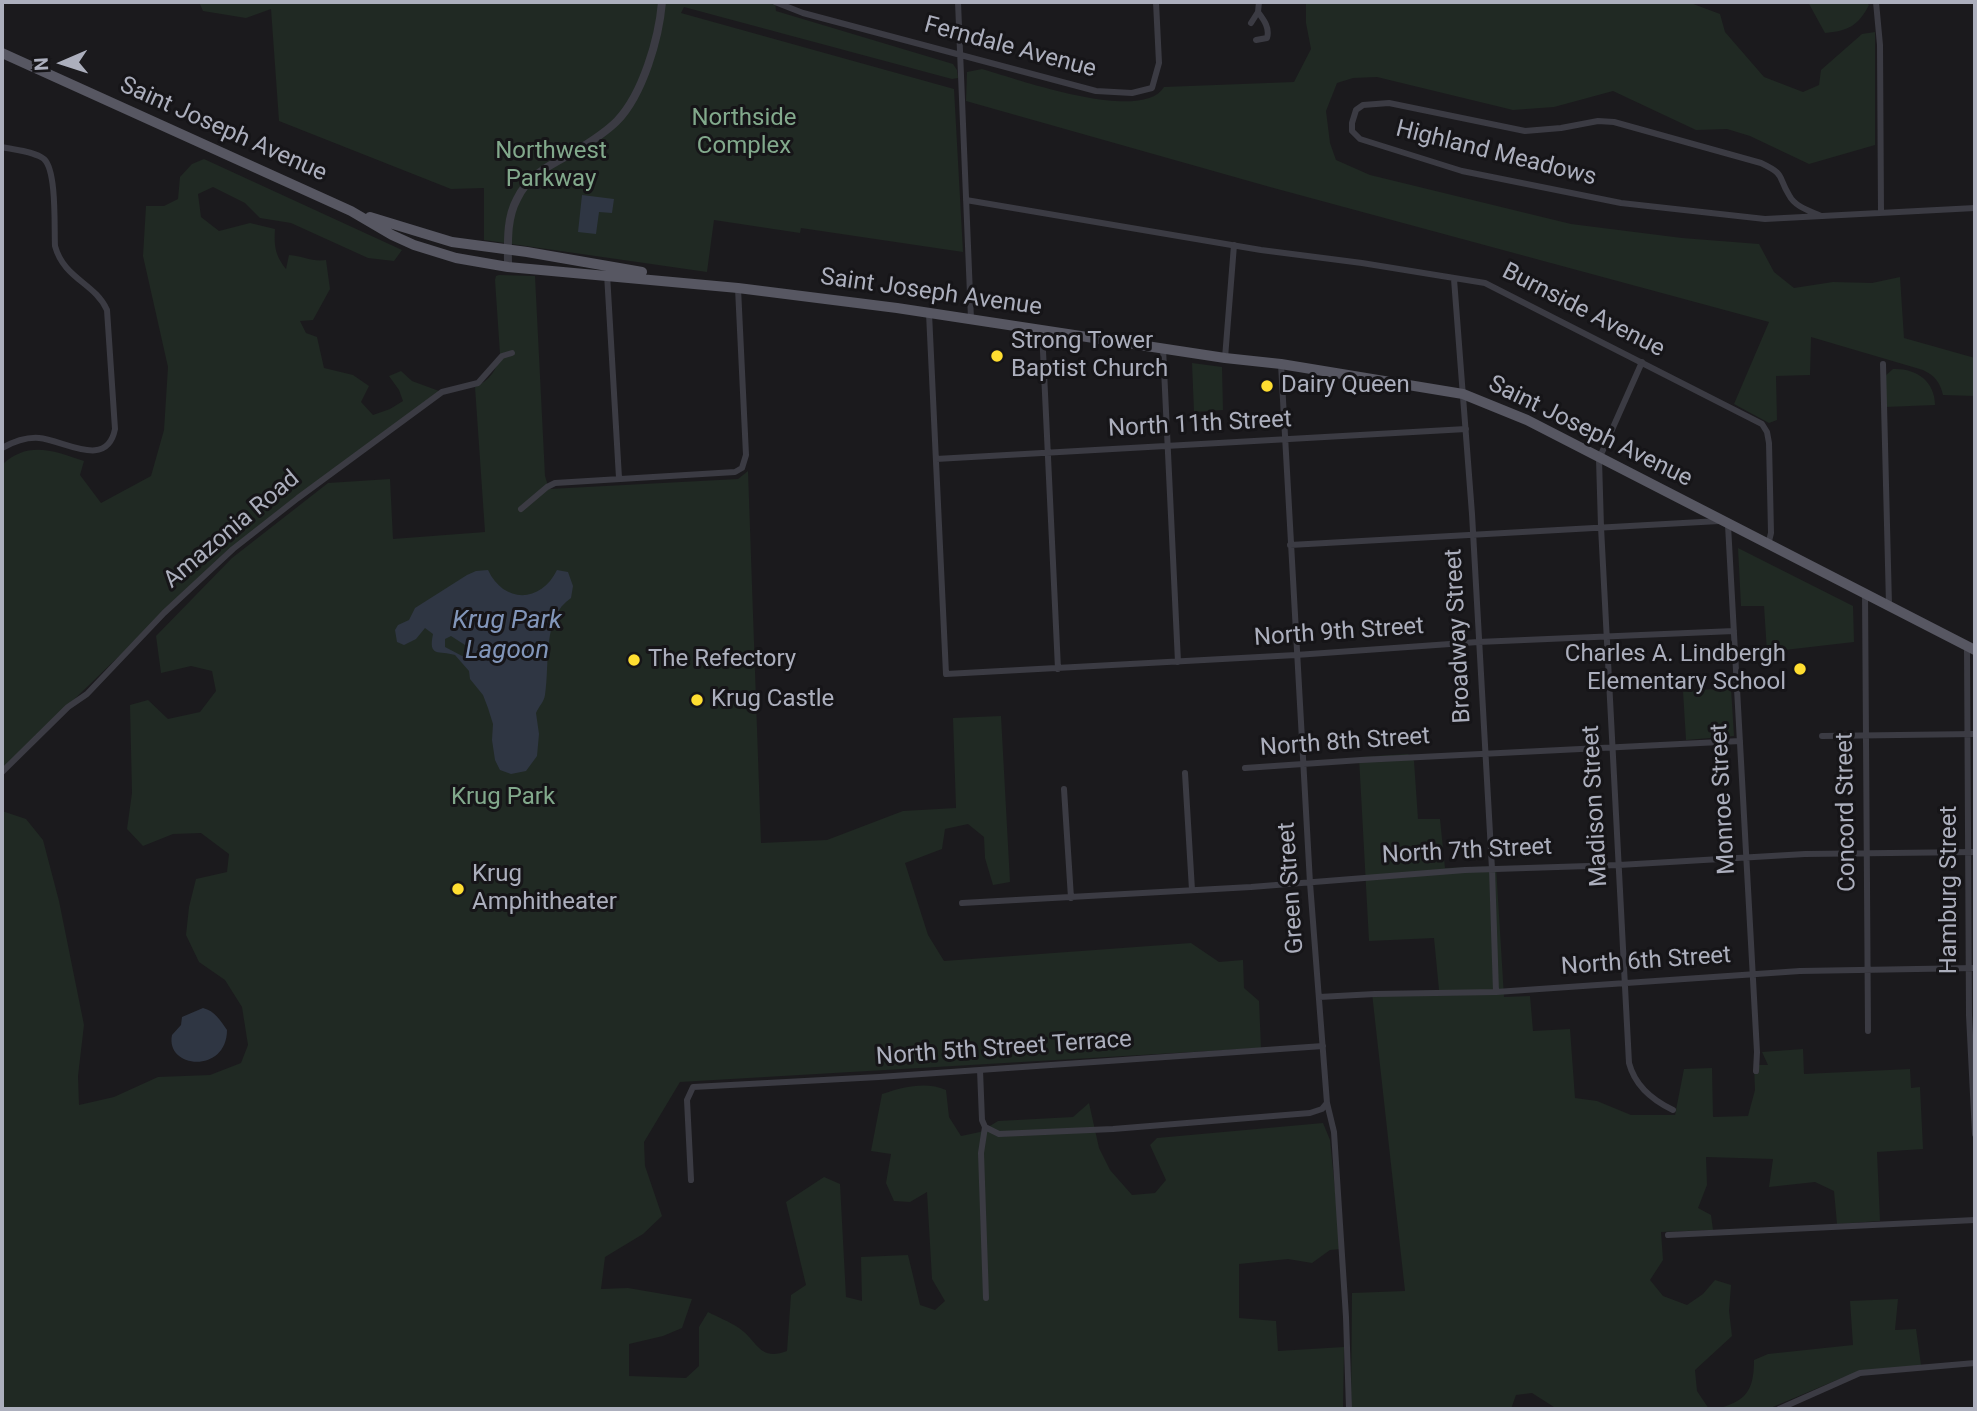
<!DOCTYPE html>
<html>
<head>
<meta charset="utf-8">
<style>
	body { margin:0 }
	#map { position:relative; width:1977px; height:1411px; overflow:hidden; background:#1b1a1d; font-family:Roboto,sans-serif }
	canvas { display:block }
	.frame { position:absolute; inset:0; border:4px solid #acafbd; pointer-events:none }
	.north { position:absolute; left:28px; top:28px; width:70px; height:70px; -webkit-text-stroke:5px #161518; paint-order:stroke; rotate:267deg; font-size:19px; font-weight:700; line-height:28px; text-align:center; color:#acafbd }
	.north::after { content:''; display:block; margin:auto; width:24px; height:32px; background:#acafbd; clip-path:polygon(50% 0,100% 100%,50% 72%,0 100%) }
</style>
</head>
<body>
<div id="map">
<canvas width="1977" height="1411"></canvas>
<div class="frame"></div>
<div class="north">N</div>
</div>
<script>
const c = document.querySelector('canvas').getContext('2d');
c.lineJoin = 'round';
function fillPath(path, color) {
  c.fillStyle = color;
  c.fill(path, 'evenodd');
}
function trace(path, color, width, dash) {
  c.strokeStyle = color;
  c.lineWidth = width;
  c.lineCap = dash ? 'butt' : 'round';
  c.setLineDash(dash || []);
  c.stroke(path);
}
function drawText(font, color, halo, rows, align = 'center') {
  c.font = font + ' Roboto,sans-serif';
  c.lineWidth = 6;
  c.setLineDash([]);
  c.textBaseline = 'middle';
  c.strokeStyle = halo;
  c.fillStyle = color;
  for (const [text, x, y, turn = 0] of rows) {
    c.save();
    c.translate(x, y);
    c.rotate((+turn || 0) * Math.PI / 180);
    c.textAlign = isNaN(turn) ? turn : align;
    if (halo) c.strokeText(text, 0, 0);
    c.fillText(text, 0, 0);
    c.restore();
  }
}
const green = new Path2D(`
	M199,2h576l1,9 177,53 4,6 1,8 -6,1 -268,-72 -3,6 273,76 9,163 -162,-24 -1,5 -86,-13 -7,52 -223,-32v-52l-33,1 -172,-68 -8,-112 -25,9 -43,-7z
	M1306,2h382l32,12 5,18 39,45 39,15 16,-7 2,-15 41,-36 13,-2v113l-66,19 -59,-28 -23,-7 -31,1 -83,-39 -59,16 -41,3 -136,-33 -24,1 -16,5 -11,28 4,32 6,17 34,15 201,49 111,14 77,6 15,28 20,16 39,-6 39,1 28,-6 4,61 71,20v38l-32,-1c-3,-13 -8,-19 -20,-25l-112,-33 -1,38 -34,1 1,44 -8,3 -35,-19 35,-82 -499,-135 -304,-86 1,-29 15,-3c35,10 160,55 182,18l130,-5 17,-33 -5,-26z
	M1808,2h58l3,3c-11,21 -21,26 -44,28z
	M204,159l198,91 -8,11 -26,-3 -77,-35 -31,-5 -15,-15 -32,-16 -15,7 3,23 18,14 31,-8 25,6c-1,17 0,26 11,40l3,-14c14,1 23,7 37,5l4,29 -17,31 -13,1 6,12 11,4 7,31 29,7 16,11 -8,16 12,13 17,-6 13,-8 -4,-11 -10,-14 12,-5 11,10 27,10 -210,159 -227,219v-304c26,-25 52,-14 82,-4l-4,14 21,28 50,-27 13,-46 4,-63 -25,-111 3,-50h18l14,-7 2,-22 12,-13z
	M499,275l36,1 10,200 4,13 189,-10 10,-8 13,372 66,-3 76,-29 53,-3 -3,-90 48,-2 9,166 -17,3 -8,-27 -1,-21 -16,-13 -23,5 -3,20 -37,14 23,72 16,26 247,-18 28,19 24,-2 1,28 15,13 2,47 -581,34 -36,60 1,24 17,50 -19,18 -38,23 -4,32 27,-1 64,11 -10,29 -19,8 -34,8v32l57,2 13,-12v-39l9,-15c10,5 22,10 31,16 18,12 20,34 48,23l4,-56 15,-10 -20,-83 38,-25 16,7 6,113 16,4 -1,-44 47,-2 12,50 15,5 10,-9 -13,-22 -5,-87 -17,10 -16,-1 -8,-18 5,-29 -20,-3 11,-57c21,-7 44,-13 64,-4l3,27 12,19 19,-4 18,-11 75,-4 16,-14 10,45 11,22 22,25 23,-2 11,-13 -16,-35 7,-7 166,-15 7,17 11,109 -11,1 -18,13 -24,-4 -49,5v54l37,3 2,30 66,-4 -1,62h-1341v-598l24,8 17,21 16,61 25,124 -6,51 1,29 35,-8 44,-20 52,-2 31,-12 7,-18 -6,-38 -17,-27 -26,-18 -13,-27 3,-28 7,-28 31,-7 2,-18 -28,-21 -28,1 -30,12 -16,-17 5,-36 -2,-88 18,-5 20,19 32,-7 16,-21 -4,-20 -21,-5 -30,7 -5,-37 76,-78 96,-75 62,-4 3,60 92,-7 -10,-145c15,-7 22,-17 25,-33l-5,-74 1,-4z
	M1192,363l30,4 1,43 -29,2z
	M1893,369c23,-1 42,12 42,36l-50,2v-31z
	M1738,548l115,58 1,36 -87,10 -3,-46h-23z
	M1731,688l3,48 -48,4 -3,-49z
	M1408,754l6,7 4,58h22l5,49 51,-2 8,131 26,-1 3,35 37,-2 5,69 22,3 34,14h44l9,-46 28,-1 1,49 35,-1 7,-26 -1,-25h14l-6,-13 41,-3 1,25 106,-5 1,19 9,-1 3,62 -46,3 3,69 -43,3 -3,-33 -19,-9 -46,5 4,-28 -67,-2 1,28 -9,23 13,7 2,15 -52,2 2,28 -13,20 13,16 24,9 16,-11 12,-14 16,5 -2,26 3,25 -37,34 2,21 12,18h-154l-1,-2 -22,-14 -16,2 -5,14h-160l1,-116 53,-2 -33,-298 67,-3 -5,-52 -65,3 -10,-184z
	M1898,1299l-3,31 21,-1 5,36 -77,12 -76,32h-53c31,-7 39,-18 39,-49l14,-6 85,-9 -3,-44z`);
const water = new Path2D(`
	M582,195l32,4 -2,14 -13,-1 -3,22 -18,-2z
	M488,570c16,34 53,33 69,0l11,2 5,14 -2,12c-29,19 -21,66 -26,97 -1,7 -6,11 -9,18l3,21 -2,22 -11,15 -15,3 -11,-4 -5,-10 -3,-20 1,-16 -5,-16 -5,-13 -13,-16 -1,-8 -14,-16c-16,-5 -27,3 -22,-21l-8,-6 -9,11 -12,6 -7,-3 -2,-12 3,-5 11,-5 6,-12 52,-33 9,-4zM451,636l14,9 5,13h-4l-21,-11v-8z
	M203,1008c12,3 17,12 24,22 0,44 -62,39 -55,5l9,-10 1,-8z`);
const minor = new Path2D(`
	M775,2l28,11 293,78 36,2 20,-5 7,-25 -3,-61
	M958,2l13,317
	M1876,2l4,43 1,168
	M1251,23l7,-11
	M1256,40l11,-2c3,-10 -3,-18 -9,-26l1,-10
	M2,147c12,3 32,4 42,12 13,12 10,69 11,87 9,33 40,37 52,64l8,119c-8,41 -51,11 -76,9 -13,-1 -26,4 -37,10
	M966,200l295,50 101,13 123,20 277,141 5,8 2,11 2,90 -3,12
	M1821,216c-11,-5 -26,-9 -32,-21 -12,-20 -3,-20 -28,-32l-147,-41 -16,-1 -37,7 -36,3 -136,-28 -26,2 -7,5 -4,13v8l8,8 102,32 159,32 144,16 210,-11
	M607,274l12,204
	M1454,279l18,235 20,355 4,123
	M929,313l17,361 350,-19 182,-13 256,-11
	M1042,330l16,339
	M1163,348l15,314
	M1225,358l9,-113
	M1642,362l-43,97 2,68 28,536c6,23 23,37 44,47
	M1281,364l29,519 17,220 7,29 12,185 3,92
	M1883,364l6,241
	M936,459l530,-30
	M521,509l26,-22 8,-4 180,-11 7,-4 4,-13 -8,-167
	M1728,525l29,527 -1,19
	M1290,545l429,-24
	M1865,592l3,439
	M1967,647l2,368 6,119
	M1822,736l153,-2
	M1245,768l116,-8 379,-19
	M2,772l66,-65 19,-13 77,-81 69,-64 65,-51 144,-106 36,-9 24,-27 10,-3
	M1185,773l7,117
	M1064,789l7,109
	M962,903l289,-16 214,-17 154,-5 186,-11 170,-2
	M1319,997l56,-3 121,-2 304,-21 175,-3
	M980,1070l2,50 3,7 -4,26 5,145
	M985,1127l14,7 114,-5 197,-16 12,-4 5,-6
	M691,1180l-4,-80 6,-13 186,-10 444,-31
	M1668,1235l307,-15
	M1779,1409l81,-36 115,-10`);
const tertiary = new Path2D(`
	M508,267c0,-22 -2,-48 9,-68 11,-24 35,-35 57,-47 15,-9 31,-19 43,-31 26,-27 42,-83 45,-119`);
const primary = new Path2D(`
	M2,53l349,158 41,24 22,10 42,13 52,9 230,21 159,20 328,50 56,6 182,30 64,26 448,230
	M370,217l82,25 75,10 115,20`);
const markers = [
	[997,356,7,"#ffde31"],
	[1267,386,7,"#ffde31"],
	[634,660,7,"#ffde31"],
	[1800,669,7,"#ffde31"],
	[697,700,7,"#ffde31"],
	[458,889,7,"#ffde31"]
];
const streetNames = [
	["Ferndale Avenue",1010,48,15],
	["Saint Joseph Avenue",223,130,24],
	["Highland Meadows",1496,154,14],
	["Saint Joseph Avenue",931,293,8],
	["Burnside Avenue",1583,311,27],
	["North 11th Street",1200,425,-3],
	["Saint Joseph Avenue",1590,432,26],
	["Amazonia Road",232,530,-40],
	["North 9th Street",1339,633,-4],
	["Broadway Street",1459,636,-93],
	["North 8th Street",1345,743,-4],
	["Monroe Street",1724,799,-93],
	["Madison Street",1596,806,-93],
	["Concord Street",1847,812,-91],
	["North 7th Street",1467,852,-3],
	["Green Street",1292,888,-94],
	["Hamburg Street",1950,890,-90],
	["North 6th Street",1646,962,-4],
	["North 5th Street Terrace",1004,1049,-4]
];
const parkNames = [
	["Northside",744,119],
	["Complex",744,147],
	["Northwest",551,152],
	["Parkway",551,180],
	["Krug Park",503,798]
];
const poiNames = [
	["Strong Tower",1011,342],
	["Baptist Church",1011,370],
	["Dairy Queen",1281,386],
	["Charles A. Lindbergh",1786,655,"right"],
	["Elementary School",1786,683,"right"],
	["The Refectory",648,660],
	["Krug Castle",711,700],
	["Krug",472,875],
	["Amphitheater",472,903]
];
const waterNames = [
	["Krug Park",507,621],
	["Lagoon",507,651]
];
fillPath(green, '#202923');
fillPath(water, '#2f3643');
trace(minor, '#3b3b43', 6);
trace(tertiary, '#3b3b43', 8);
trace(primary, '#575762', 10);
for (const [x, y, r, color] of markers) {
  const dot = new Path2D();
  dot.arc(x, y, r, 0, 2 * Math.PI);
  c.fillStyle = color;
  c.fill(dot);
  trace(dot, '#161518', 2.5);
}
drawText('24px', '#acafbd', '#161518', streetNames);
drawText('24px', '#82a98c', '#161518', parkNames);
drawText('24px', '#acafbd', '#161518', poiNames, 'left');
drawText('italic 26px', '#8296ba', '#161518', waterNames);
</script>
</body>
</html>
